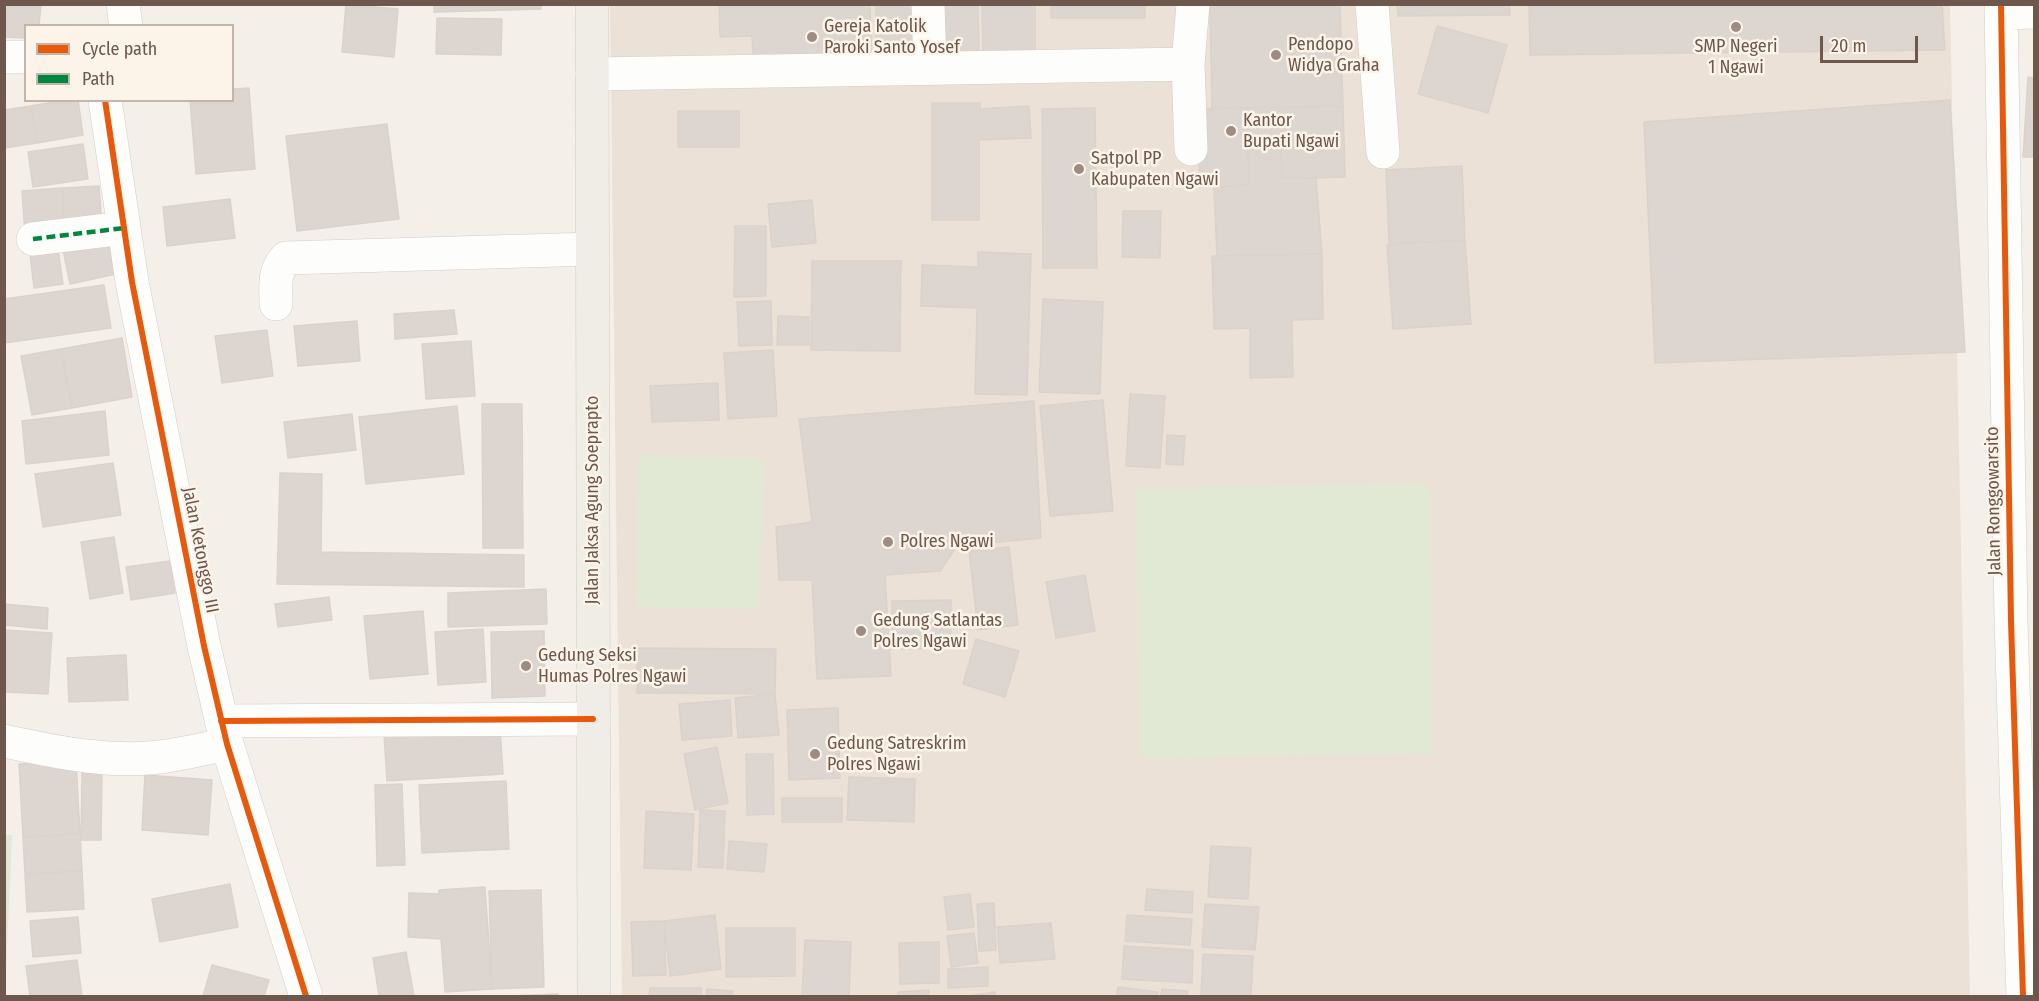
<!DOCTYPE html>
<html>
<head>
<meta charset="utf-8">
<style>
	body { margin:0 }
	#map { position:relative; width:2039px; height:1001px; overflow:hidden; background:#f4efe9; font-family:"Fira Sans Condensed",sans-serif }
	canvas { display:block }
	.frame { position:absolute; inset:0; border:6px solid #6e574d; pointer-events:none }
	.legend { position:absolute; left:24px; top:24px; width:210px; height:78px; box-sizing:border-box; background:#fcf4e9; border:2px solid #c3b5ab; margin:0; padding:8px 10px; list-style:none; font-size:18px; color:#6e574d }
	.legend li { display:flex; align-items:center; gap:12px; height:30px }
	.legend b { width:30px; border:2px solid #c3b5ab }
	.scale { position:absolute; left:1820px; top:36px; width:98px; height:27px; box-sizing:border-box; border:3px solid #6e574d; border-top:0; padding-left:8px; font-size:18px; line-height:21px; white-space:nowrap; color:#6e574d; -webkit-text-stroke:4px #fcf4e9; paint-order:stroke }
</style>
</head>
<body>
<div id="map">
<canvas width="2039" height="1001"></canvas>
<div class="frame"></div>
<ul class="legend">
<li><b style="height:8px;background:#e8590c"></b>Cycle path</li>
<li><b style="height:8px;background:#00873e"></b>Path</li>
</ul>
<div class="scale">20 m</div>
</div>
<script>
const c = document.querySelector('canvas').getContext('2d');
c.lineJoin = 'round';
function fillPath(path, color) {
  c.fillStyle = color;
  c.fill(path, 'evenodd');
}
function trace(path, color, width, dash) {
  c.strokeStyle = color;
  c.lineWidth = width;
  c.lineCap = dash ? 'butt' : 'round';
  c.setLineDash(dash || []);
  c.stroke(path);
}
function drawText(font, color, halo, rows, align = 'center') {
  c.font = font + ' "Fira Sans Condensed",sans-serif';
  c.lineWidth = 5;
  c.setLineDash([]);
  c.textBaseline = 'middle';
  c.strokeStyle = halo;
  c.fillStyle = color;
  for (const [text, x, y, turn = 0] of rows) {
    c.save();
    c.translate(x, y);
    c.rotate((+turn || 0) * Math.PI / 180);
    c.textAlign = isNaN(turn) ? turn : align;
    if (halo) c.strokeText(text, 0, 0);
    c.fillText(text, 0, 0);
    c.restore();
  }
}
const residential = new Path2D(`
	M610,5h1340l20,991h-1348z`);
const green = new Path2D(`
	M639,454l126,5 -7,150 -122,-2z
	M1430,483l3,271 -294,4 -3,-270z
	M4,835h8l-7,161h-1z`);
const building = new Path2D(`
	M4,4h37l-2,22h-13v12l-22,-1z
	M346,4l52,5 -4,48 -52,-5z
	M434,4h107v5l-107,3z
	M719,4h151l2,59 -118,5 -2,-32 -32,1z
	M978,4l1,56 -103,1v-56z
	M982,4h53v57l-52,1z
	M1051,4h94v14h-94z
	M1210,4h130l3,102 -131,3z
	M1397,4h113v11l-112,1z
	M1529,4h413l3,46 -415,5z
	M437,18l65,1 -1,36 -65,-1z
	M1437,26l70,19 -19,68 -70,-19z
	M2028,77l6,1v79h-11z
	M249,88l6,81 -59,5 -6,-74h42v-11z
	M64,100h14l5,35 -46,8 -6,-37z
	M1950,100l15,252 -310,11 -11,-241z
	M932,103h48v6l49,-3 2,32 -52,2v80h-47z
	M31,106l6,37 -33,5v-38z
	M1343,106l2,71 -63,2 -2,-71z
	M1246,107l34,1 2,71 34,-1 6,76 -105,2 -3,-69 35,-2z
	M1246,107l3,78 -49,2 -3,-78z
	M1095,108l2,160h-54l-1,-159z
	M678,111h61v36h-61z
	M387,124l12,95 -102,12 -11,-95z
	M83,144l5,35 -55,8 -5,-35z
	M1462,166l3,74 -76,3 -3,-73z
	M99,186l3,43 -37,3 -3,-44z
	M62,188l3,44 -40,2 -3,-43z
	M230,199l5,39 -68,8 -4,-39z
	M812,200l4,43 -44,4 -4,-43z
	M1123,211h38l-1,47 -38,-1z
	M735,226h31v70l-32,1z
	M108,235l8,39 -46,10 -8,-39z
	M1465,240l6,84 -78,5 -6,-84z
	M57,242l6,42 -29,4 -5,-42z
	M978,252l53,2 -4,141 -52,-1 2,-86 -56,-2 1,-41 56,2z
	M1322,254l1,65 -31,1 1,57 -43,1v-50l-36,1 -2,-73z
	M812,261h89l-1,90 -89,-1z
	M104,285l7,43 -107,15v-44z
	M1043,299l60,3 -3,92 -61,-2z
	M771,301l1,44 -33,1 -2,-44z
	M454,310l3,24 -62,5 -1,-25z
	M778,316l31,1v28h-32z
	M357,321l3,40 -62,5 -4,-40z
	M267,330l6,46 -51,7 -7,-47z
	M122,338l10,59 -60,11 -11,-59z
	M471,341l4,55 -49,3 -4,-55z
	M61,349l11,59 -40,7 -11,-59z
	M773,350l4,66 -49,3 -4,-66z
	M718,383l1,37 -67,2 -2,-36z
	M1130,394l35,2 -5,72 -34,-2z
	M1103,400l10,111 -63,5 -10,-110z
	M1034,401l7,137 -84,8 -17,25 -55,4 6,101 -74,3 -5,-99h-33l-3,-53 36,-5 -13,-103z
	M482,404h40l1,144h-40z
	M457,406l7,68 -98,10 -7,-67z
	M105,411l4,44 -83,9 -4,-43z
	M352,414l4,36 -68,8 -4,-36z
	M1167,435l18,1 -2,29 -17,-1z
	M113,463l8,52 -78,12 -8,-53z
	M280,473l42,1 -1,78 203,3v32l-247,-3z
	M114,537l9,56 -33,6 -9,-57z
	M1009,547l9,78 -40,5 -9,-79z
	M170,561l5,32 -44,7 -5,-33z
	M1085,575l10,56 -39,7 -10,-56z
	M546,589l1,35 -99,3v-34z
	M329,597l3,23 -54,7 -3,-23z
	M951,600v48l-59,1v-48z
	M4,604l44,4 -1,21 -43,-4z
	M423,611l5,63 -58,5 -6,-63z
	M483,629l3,53 -48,3 -3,-53z
	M4,630l48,3 -4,61 -44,-2z
	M544,631l1,65 -53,2 -1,-66z
	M976,639l43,12 -14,46 -42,-13z
	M637,648l139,1 -1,45 -138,-1z
	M126,655l2,45 -59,2 -2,-44z
	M775,694l4,41 -41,3 -3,-40z
	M730,700l2,36 -50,4 -3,-36z
	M838,708l2,70 -51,2 -2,-70z
	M500,727l3,47 -116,7 -3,-47z
	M717,747l11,56 -33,7 -11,-56z
	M746,754h27l1,60 -27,1z
	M76,761l4,73 -57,3 -4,-73z
	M82,773h20l-1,67h-20z
	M145,775l67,5 -4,55 -66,-5z
	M849,777l66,2 -1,43 -67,-2z
	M506,781l3,68 -87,4 -3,-68z
	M402,784l3,81 -28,1 -2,-81z
	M782,798h60v24h-60z
	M700,810l25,1 -2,57 -25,-1z
	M646,811l48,3 -3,56 -47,-2z
	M80,834l2,37 -57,3 -2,-37z
	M729,841l38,3 -3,28 -37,-3z
	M1211,846l40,2 -3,51 -40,-2z
	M82,871l2,38 -57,3 -2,-38z
	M230,884l8,43 -78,15 -8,-43z
	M485,887l7,102 -47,3 -4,-53 -33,-2 1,-44 30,1v-4z
	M1147,889l46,3 -1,21 -47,-3z
	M541,890l3,97 -52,2 -3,-98z
	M970,894l4,33 -26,3 -4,-33z
	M994,903l2,47 -17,1 -2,-47z
	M1205,904l54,3 -4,43 -53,-3z
	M715,915l6,54 -51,7 -6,-55z
	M1127,915l65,4 -2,26 -65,-4z
	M78,917l3,36 -48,4 -3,-36z
	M664,921l2,54 -33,1 -2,-54z
	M1051,923l4,36 -55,4 -3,-36z
	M726,928h69v48l-69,1z
	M974,933l4,30 -27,4 -4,-31z
	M805,940l46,2 -2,54h-47z
	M939,942v41l-39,1 -1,-41z
	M1124,946l69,4 -1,33 -70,-4z
	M406,952l8,44h-35l-6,-38z
	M1203,954l50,2 -2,40h-50z
	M77,960l5,36h-52l-4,-30z
	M212,965l57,15 -5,16h-61z
	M988,967v19l-40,2v-19z
	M1118,987l40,5 -1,4h-40z
	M650,988h51v8h-52z
	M707,989l26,2 -1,5h-26z
	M1162,989l26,2 -1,5h-26z
	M929,990v6h-31v-4z
	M995,992l1,4h-28z
	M558,994v2h-49z`);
const minor = new Path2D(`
	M123,4l3,22
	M928,4l2,64
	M1372,4l11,148
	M2001,4l10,617 12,375
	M2001,13l33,-1
	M4,57h22
	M592,74l596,-10
	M105,100l27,182 72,364 23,98 79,252
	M1191,149l-3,-85 5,-60
	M33,239l91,-11
	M276,304c0,-18 -3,-32 10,-46l306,-9
	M221,721l372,-2
	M4,741c55,12 113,24 169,14 18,-3 36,-7 54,-11`);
const major = new Path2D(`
	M592,4l2,992`);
const quiet = new Path2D(`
	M33,239l91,-11`);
const cycleway = new Path2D(`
	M2001,4l10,617 12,375
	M105,100l27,182 72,364 23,98 79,252
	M221,721l372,-2`);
const markers = [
	[1736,27,6,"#9d8c84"],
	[812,37,6,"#9d8c84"],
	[1276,55,6,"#9d8c84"],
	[1231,131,6,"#9d8c84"],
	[1079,169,6,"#9d8c84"],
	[888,542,6,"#9d8c84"],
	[861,631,6,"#9d8c84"],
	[526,666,6,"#9d8c84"],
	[815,754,6,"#9d8c84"]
];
const poiNames = [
	["Gereja Katolik",824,27],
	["Paroki Santo Yosef",824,48],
	["Pendopo",1288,45],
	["Widya Graha",1288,66],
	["SMP Negeri",1736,47,"center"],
	["1 Ngawi",1736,68,"center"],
	["Kantor",1243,121],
	["Bupati Ngawi",1243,142],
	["Satpol PP",1091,159],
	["Kabupaten Ngawi",1091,180],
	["Polres Ngawi",900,542],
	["Gedung Satlantas",873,621],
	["Polres Ngawi",873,642],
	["Gedung Seksi",538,656],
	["Humas Polres Ngawi",538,677],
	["Gedung Satreskrim",827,744],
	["Polres Ngawi",827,765]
];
const streetNames = [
	["Jalan Jaksa Agung Soeprapto",593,500,-90],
	["Jalan Ronggowarsito",1994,501,-91],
	["Jalan Ketonggo III",200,550,79]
];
fillPath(residential, '#ece1d7');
fillPath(green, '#e1e9d5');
fillPath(building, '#ddd5cf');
trace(building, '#dcd2cc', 1.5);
trace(minor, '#d3ccc7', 34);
trace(major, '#d3cbc6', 34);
trace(minor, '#fdfdfc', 33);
trace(major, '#f0ece6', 33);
trace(quiet, '#00873e', 4.5, [9, 4.5]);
trace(cycleway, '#e8590c', 6);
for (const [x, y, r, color] of markers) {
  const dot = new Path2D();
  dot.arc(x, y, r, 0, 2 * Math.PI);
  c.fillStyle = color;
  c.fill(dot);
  trace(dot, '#fcf4e9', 2);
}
drawText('18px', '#6e574d', '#fcf4e9', poiNames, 'left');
drawText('18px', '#6e574d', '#fcf4e9', streetNames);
</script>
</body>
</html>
